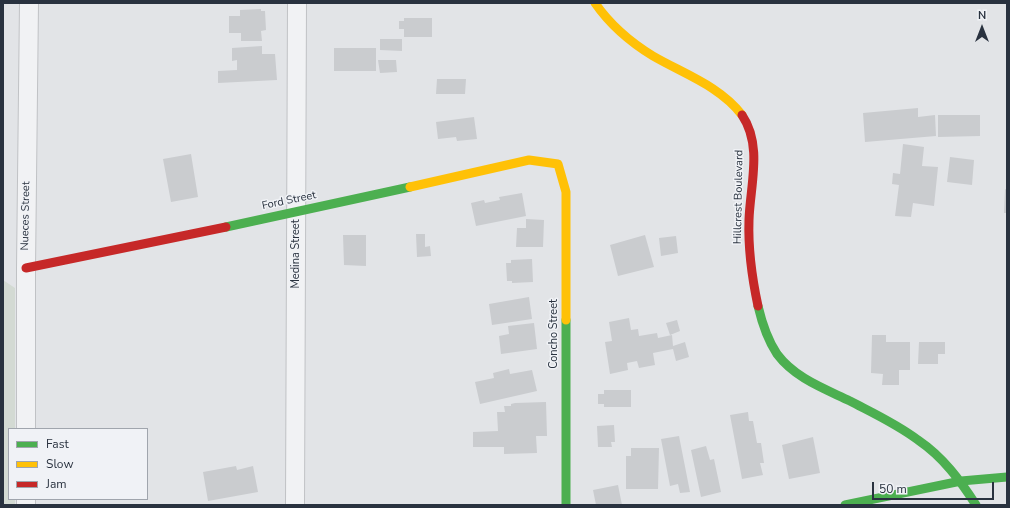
<!DOCTYPE html>
<html>
<head>
<meta charset="utf-8">
<style>
	body { margin:0 }
	#map { position:relative; width:1010px; height:508px; overflow:hidden; background:#e2e4e7; font-family:"Nunito Sans",sans-serif }
	canvas { display:block }
	.frame { position:absolute; inset:0; border:4px solid #29323f; pointer-events:none }
	.legend { position:absolute; left:8px; top:428px; width:140px; height:72px; box-sizing:border-box; background:#f0f2f6; border:1px solid #a0a5ad; margin:0; padding:5px 7px; list-style:none; font-size:12px; color:#29323f }
	.legend li { display:flex; align-items:center; gap:8px; height:20px }
	.legend b { width:20px; border:1px solid #a0a5ad }
	.north { position:absolute; left:962px; top:8px; width:40px; height:40px; -webkit-text-stroke:3px #f0f2f6; paint-order:stroke; rotate:0deg; font-size:11px; font-weight:700; line-height:16px; text-align:center; color:#29323f }
	.north::after { content:''; display:block; margin:auto; width:14px; height:18px; background:#29323f; clip-path:polygon(50% 0,100% 100%,50% 72%,0 100%) }
	.scale { position:absolute; left:872px; top:482px; width:122px; height:18px; box-sizing:border-box; border:2px solid #29323f; border-top:0; padding-left:5px; font-size:12px; line-height:14px; white-space:nowrap; color:#29323f; -webkit-text-stroke:3px #f0f2f6; paint-order:stroke }
</style>
</head>
<body>
<div id="map">
<canvas width="1010" height="508"></canvas>
<div class="frame"></div>
<ul class="legend">
<li><b style="height:5px;background:#4caf50"></b>Fast</li>
<li><b style="height:5px;background:#ffc107"></b>Slow</li>
<li><b style="height:5px;background:#c62828"></b>Jam</li>
</ul>
<div class="north">N</div>
<div class="scale">50 m</div>
</div>
<script>
const c = document.querySelector('canvas').getContext('2d');
c.lineJoin = 'round';
function fillPath(path, color) {
  c.fillStyle = color;
  c.fill(path, 'evenodd');
}
function trace(path, color, width, dash) {
  c.strokeStyle = color;
  c.lineWidth = width;
  c.lineCap = dash ? 'butt' : 'round';
  c.setLineDash(dash || []);
  c.stroke(path);
}
function drawText(font, color, halo, rows, align = 'center') {
  c.font = font + ' "Nunito Sans",sans-serif';
  c.lineWidth = 3;
  c.setLineDash([]);
  c.textBaseline = 'middle';
  c.strokeStyle = halo;
  c.fillStyle = color;
  for (const [text, x, y, turn = 0] of rows) {
    c.save();
    c.translate(x, y);
    c.rotate((+turn || 0) * Math.PI / 180);
    c.textAlign = isNaN(turn) ? turn : align;
    if (halo) c.strokeText(text, 0, 0);
    c.fillText(text, 0, 0);
    c.restore();
  }
}
const green = new Path2D(`
	M3,280l12,8v141h-6v70h6v6h-12z`);
const building = new Path2D(`
	M261,9v2h4l1,19 -5,1 1,10h-21v-8h-12v-17h11v-6z
	M404,18h28v19h-28v-8h-5v-8h5z
	M380,39h22v12l-22,-1z
	M262,46v8h13l2,26 -59,3v-12l19,-1v-10l-5,1v-13z
	M334,48h42v23h-42z
	M378,60h18l1,12 -17,1z
	M437,79h29l-1,15h-29z
	M918,108v9l17,-2 1,21 -71,6 -2,-29z
	M938,115h42v21l-42,1z
	M474,117l3,22 -20,2 -1,-4 -18,2 -2,-17z
	M903,144l21,3 -2,19 16,1 -4,39 -21,-3 -2,14 -16,-1 4,-31 -7,-1 1,-11 7,1z
	M191,154l7,43 -27,5 -8,-43z
	M950,157l24,3 -2,25 -25,-3z
	M1005,189l2,1v23h-3z
	M522,193l4,23 -50,10 -5,-23 13,-3 1,3 15,-3 -1,-3z
	M526,219l18,1 -1,27h-27l1,-19h9z
	M416,234h9v13l5,-1 1,10 -14,1z
	M343,235h23v31l-22,-1z
	M645,235l9,32 -36,9 -8,-31z
	M676,236l2,17 -17,3 -2,-18z
	M532,259l1,23 -21,1v-2h-5l-1,-18h5v-3z
	M529,297l3,22 -40,6 -3,-21z
	M629,318l2,12 7,-1 1,7 18,-3 1,5 14,-3 1,11 12,-4 4,15 -13,4 -3,-12 -20,4 2,12 -16,3 -2,-7 -10,2 1,7 -18,4 -5,-32 7,-1 -3,-19z
	M677,320l3,11 -10,4 -4,-12z
	M534,323l3,26 -36,5 -2,-18 10,-2 -1,-8z
	M872,335h14v7h24v28h-11v15h-17l1,-11 -12,-1z
	M919,342h26v12h-7v10h-20z
	M509,369l1,5 22,-4 5,21 -57,13 -5,-22 19,-4 -1,-5z
	M604,390h27v17h-27v-3h-6v-10h6z
	M546,402l1,34h-11l1,17 -33,1v-7h-31v-15l25,-1 -1,-19h8l-1,-6h7v-2l4,-1z
	M748,412l1,9h4l4,22h4l3,20h-4l3,12 -21,4 -12,-64z
	M614,425l1,17h-4l1,5h-14l-1,-21z
	M679,436l11,56 -10,1 -2,-9 -8,2 -9,-47z
	M813,437l7,36 -31,6 -7,-34z
	M706,446l4,14 4,-1 7,33 -20,5 -10,-47z
	M631,448h28l-1,41h-32v-33h5z
	M236,466l1,4 16,-4 5,26 -50,9 -5,-29z
	M618,485l4,20h-26l-3,-15z`);
const street = new Path2D(`
	M26,429v-161l3,-265
	M26,499v6
	M295,505l2,-502`);
const fast = new Path2D(`
	M226,227l184,-40
	M758,306c4,17 9,33 19,48 18,24 46,34 73,47 23,12 47,23 68,39 25,17 42,40 58,65
	M566,320v185
	M845,505l116,-24 46,-4`);
const slow = new Path2D(`
	M595,3c16,23 35,39 58,53 31,18 67,30 89,59
	M410,187l119,-27 29,4 8,28v128`);
const jam = new Path2D(`
	M742,115c21,31 8,71 7,105 -1,29 3,58 9,86
	M26,268l200,-41`);
const streetNames = [
	["Hillcrest Boulevard",739,197,-89],
	["Ford Street",289,201,-12],
	["Nueces Street",26,216,-89],
	["Medina Street",296,254,-90],
	["Concho Street",554,334,-90]
];
fillPath(green, '#d3dad3');
fillPath(building, '#cacccf');
trace(street, '#c0c2c5', 20);
trace(street, '#f1f2f4', 18);
trace(fast, '#4caf50', 9);
trace(slow, '#ffc107', 9);
trace(jam, '#c62828', 9);
drawText('11px', '#29323f', '#f0f2f6', streetNames);
</script>
</body>
</html>
